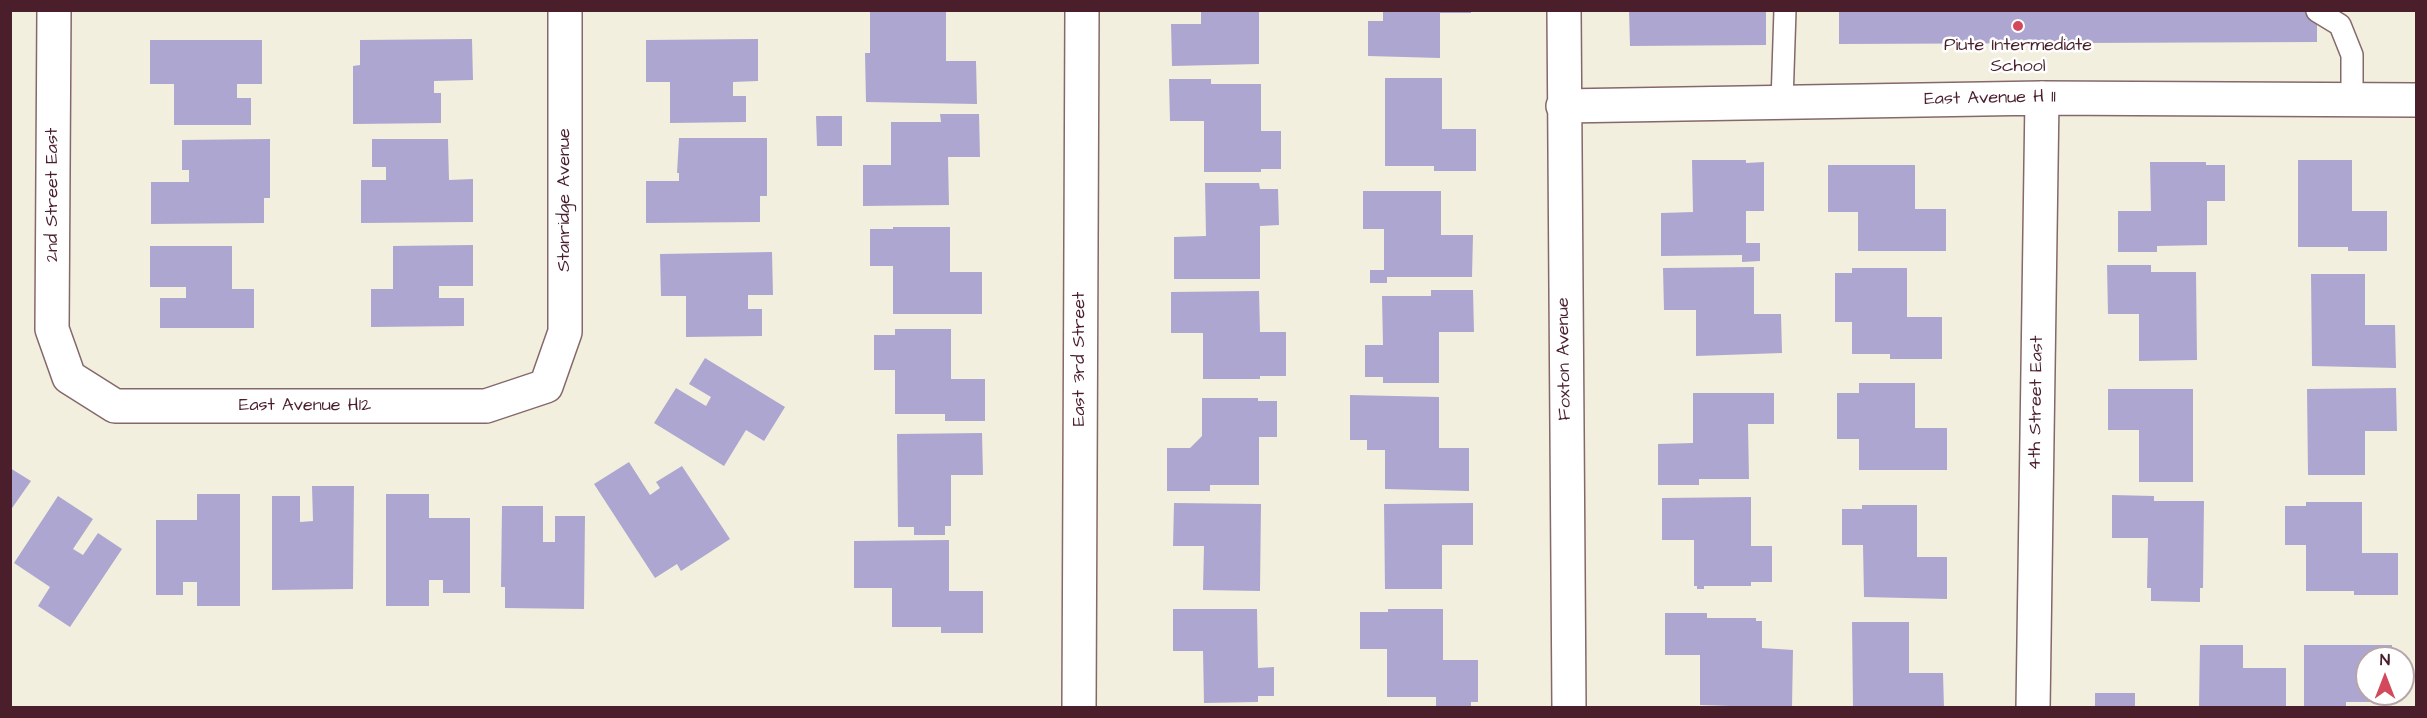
<!DOCTYPE html>
<html>
<head>
<meta charset="utf-8">
<style>
	body { margin:0 }
	#map { position:relative; width:2427px; height:718px; overflow:hidden; background:#f3efde; font-family:"Architects Daughter",sans-serif }
	canvas { display:block }
	.frame { position:absolute; inset:0; border:12px solid #4a1f2b; pointer-events:none }
	.north { position:absolute; left:2355px; top:646px; width:60px; height:60px; box-sizing:border-box; background:#fff; border:2px solid #b7a5aa; border-radius:50%; rotate:0deg; font-size:16px; font-weight:700; line-height:24px; text-align:center; color:#4a1f2b }
	.north::after { content:''; display:block; margin:auto; width:21px; height:27px; background:#d1495b; clip-path:polygon(50% 0,100% 100%,50% 72%,0 100%) }
</style>
</head>
<body>
<div id="map">
<canvas width="2427" height="718"></canvas>
<div class="frame"></div>
<div class="north">N</div>
</div>
<script>
const c = document.querySelector('canvas').getContext('2d');
c.lineJoin = 'round';
function fillPath(path, color) {
  c.fillStyle = color;
  c.fill(path, 'evenodd');
}
function trace(path, color, width, dash) {
  c.strokeStyle = color;
  c.lineWidth = width;
  c.lineCap = dash ? 'butt' : 'round';
  c.setLineDash(dash || []);
  c.stroke(path);
}
function drawText(font, color, halo, rows, align = 'center') {
  c.font = font + ' "Architects Daughter",sans-serif';
  c.lineWidth = 5;
  c.setLineDash([]);
  c.textBaseline = 'middle';
  c.strokeStyle = halo;
  c.fillStyle = color;
  for (const [text, x, y, turn = 0] of rows) {
    c.save();
    c.translate(x, y);
    c.rotate((+turn || 0) * Math.PI / 180);
    c.textAlign = isNaN(turn) ? turn : align;
    if (halo) c.strokeText(text, 0, 0);
    c.fillText(text, 0, 0);
    c.restore();
  }
}
const building = new Path2D(`
	M870,10h76v51h30l1,43 -111,-2 -1,-49h5z
	M1201,10h58v54l-87,2 -1,-42h30z
	M1383,10h88v3h-31v45l-72,-2v-35h15z
	M1629,10h137v35l-136,1z
	M1839,10h478v32l-478,2z
	M472,39l1,41 -39,1v12h7v30l-88,1v-58l7,-1v-25z
	M758,39v42l-25,1v14h13v26l-76,1v-41h-24v-42z
	M150,40h112v44h-25v14h14v27h-77v-41h-24z
	M1385,78h57v51h34v42h-42v-5h-49z
	M1169,79h42v5h50v47h20v38h-20v3h-57v-51h-34z
	M940,114h39l1,43h-32l1,48 -86,1v-41h28v-43h50z
	M816,116h26v30h-25z
	M679,138h88v58h-7v26l-114,1v-42h33v-8h-2z
	M270,139v59h-6v25l-113,1v-42h38v-12h-7v-30z
	M372,139h76l1,41 24,-1v43l-112,1v-43h25v-13h-14z
	M1692,160h54v3l18,-1v49h-18v32h14v18l-18,1v-7l-81,1v-43l32,-1z
	M2298,160h54v51h35v40h-39v-4h-50z
	M2150,162h56v3h19v36h-18v44l-50,1v6h-39v-41h33z
	M1828,165h87v44h31v42h-88v-39h-30z
	M1205,183h54l1,6h18l1,36 -19,1v53h-86v-42l32,-1z
	M1363,191h78v44h32l-1,42h-85v6h-17v-13h14v-41h-21z
	M893,227h57v45h32v42h-89v-48h-23v-37h23z
	M473,245v41h-34v12h25v28l-93,1v-38h22v-43z
	M150,246h82v43h22v39h-94v-30h26v-11h-36z
	M772,252l1,43h-25v14h14v27l-76,1v-41h-25l-1,-42z
	M2107,265h44v7h45l1,88 -58,1v-47h-31z
	M1754,267v47h27l1,39 -86,3v-46h-32l-1,-42z
	M1852,268h55v49h35v42h-52v-5h-38v-32h-17v-49h17z
	M2311,274h54v51h30l1,43 -84,-2z
	M1431,290h42l1,42h-35v51h-56v-6h-18v-32h18l-1,-49h49z
	M1259,291l1,41h26v44h-26v3h-57v-46h-32v-41z
	M895,329h56v50h34v42h-40v-7h-50v-44h-21v-35h21z
	M705,358l80,49 -21,34 -18,-11 -22,36 -70,-43 22,-35 30,18 5,-9 -22,-13z
	M1859,383h56v45h32v42h-88v-31h-22v-46h22z
	M2396,388l1,43h-32v44h-57l-1,-86z
	M2108,389h85v93h-54v-52h-31z
	M1693,393h81v31h-26l1,55h-50v6h-41v-41l35,-1z
	M1350,395l89,2v51h30v43l-84,-2v-39h-18v-10h-17z
	M1202,398h56v3h19v36h-18v48h-49v6h-43v-43h23l12,-12z
	M982,433l1,42h-32v51h-6v9h-31v-8h-16l-1,-93z
	M629,462l21,33 10,-7 -4,-6 26,-16 48,73 -49,32 -4,-7 -22,14 -61,-94z
	M10,468l21,13 -21,30z
	M312,486h42l-1,103 -81,1v-94h28v26l13,-1z
	M197,494h43v112h-43v-24h-14v13h-27v-75h41z
	M386,494h43v24h41v75h-27v-13h-14v26h-43z
	M2112,495l42,1v5h50l-1,87h-3v14l-49,-1v-13h-4l1,-50h-36z
	M58,496l35,23 -20,30 10,6 15,-22 24,16 -52,78 -32,-21 12,-19 -36,-24z
	M1751,497v49h21v36h-21v4h-47v3h-7v-3h-3v-46h-32v-42z
	M2306,502h56v51h36v42h-44v-4h-48v-46h-21v-39h21z
	M1174,503l87,1 -1,87 -57,-1 1,-44h-31z
	M1473,503v42h-31v44h-57l-1,-85z
	M1862,505h55v52h30v42l-83,-2 -1,-52h-21v-36h20z
	M502,506h41v36h12v-26h30l-1,93 -79,-1v-21h-4z
	M949,540v51h34v42h-42v-6h-49v-39h-38v-47z
	M1173,609h84l1,59 16,-1v29h-16v6l-54,1 -1,-52h-30z
	M1388,609h55v51h35v42h-7v6h-35v-11h-49v-48h-27v-37h28z
	M1665,613h42v5h49v3h6v27l31,2 -1,58 -92,-3v-50h-35z
	M1852,622h57v51h34l1,35h-91z
	M2200,645h43v23h43v40h-87z
	M2304,645h88v13h-25v36h25v8h-46v6h-42z
	M2095,693h40v15h-40z`);
const lane = new Path2D(`
	M2317,11l23,14 12,30v45
	M1782,102l3,-92`);
const street = new Path2D(`
	M54,10l-2,319 17,48 46,29h371l60,-20 19,-54v-322
	M1564,10l5,698
	M1563,106l479,-8 374,2
	M1079,708l3,-698
	M2033,708l9,-610`);
const markers = [
	[2018,26,6,"#d1495b"]
];
const poiNames = [
	["Piute Intermediate",2018,46],
	["School",2018,67]
];
const streetNames = [
	["East Avenue H 11",1990,99,-1],
	["2nd Street East",53,195,-90],
	["Stanridge Avenue",565,200,-90],
	["East 3rd Street",1080,359,-90],
	["Foxton Avenue",1565,359,-91],
	["4th Street East",2037,403,-89],
	["East Avenue H12",305,406]
];
fillPath(building, '#ada6d0');
trace(lane, '#85686a', 24);
trace(street, '#85686a', 36);
trace(lane, '#fff', 21);
trace(street, '#fff', 33);
for (const [x, y, r, color] of markers) {
  const dot = new Path2D();
  dot.arc(x, y, r, 0, 2 * Math.PI);
  c.fillStyle = color;
  c.fill(dot);
  trace(dot, '#fff', 2);
}
drawText('18px', '#4a1f2b', '#fff', poiNames);
drawText('18px', '#4a1f2b', '#fff', streetNames);
</script>
</body>
</html>
